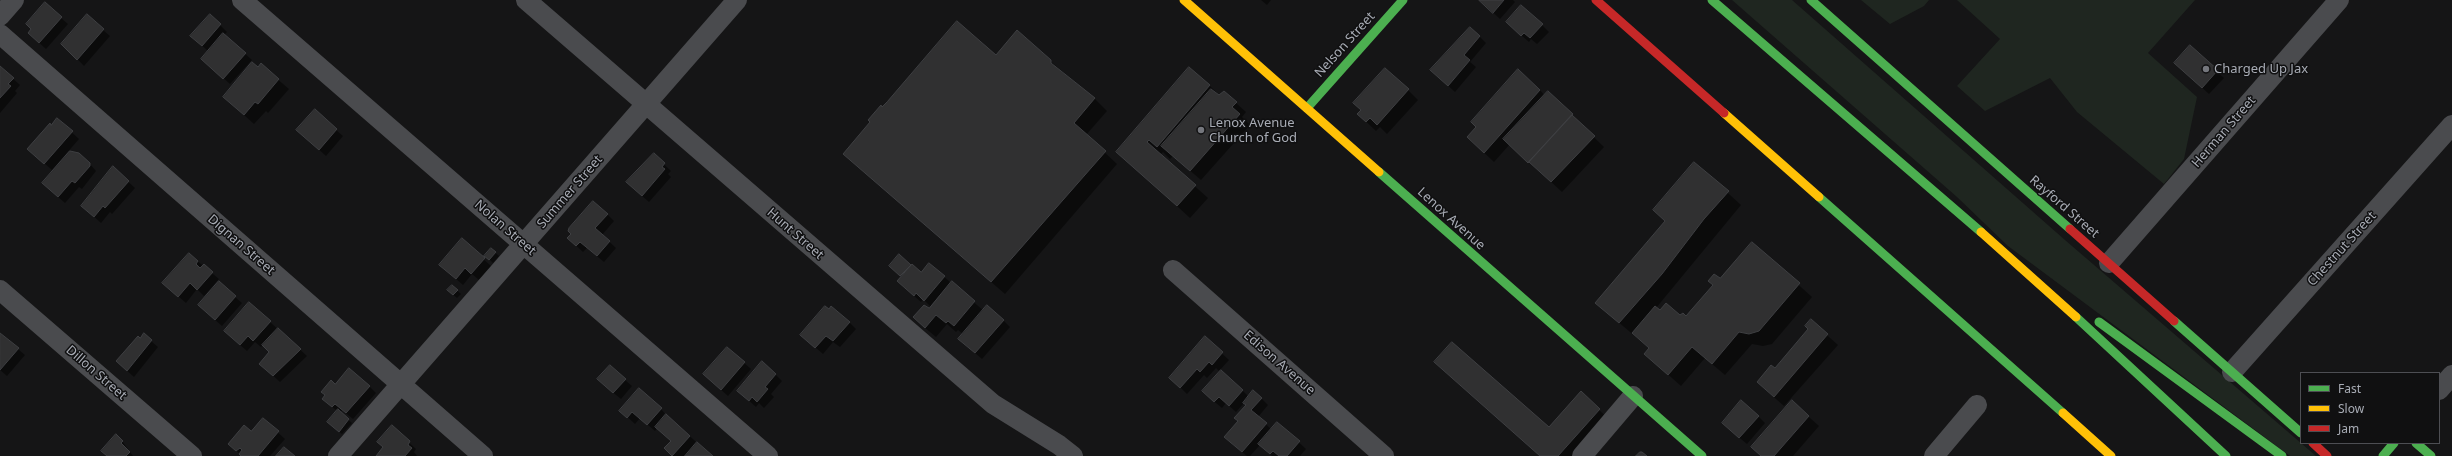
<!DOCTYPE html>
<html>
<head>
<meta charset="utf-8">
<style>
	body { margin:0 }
	#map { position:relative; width:2452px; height:456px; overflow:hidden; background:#151516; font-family:"Noto Sans",sans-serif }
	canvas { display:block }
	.legend { position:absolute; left:2300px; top:372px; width:140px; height:72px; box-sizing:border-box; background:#101011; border:1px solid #4d4e53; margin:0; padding:5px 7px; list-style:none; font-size:12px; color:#a8acb5 }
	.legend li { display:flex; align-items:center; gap:8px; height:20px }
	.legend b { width:20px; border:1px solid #4d4e53 }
</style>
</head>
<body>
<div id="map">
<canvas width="2452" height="456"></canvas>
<ul class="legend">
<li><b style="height:5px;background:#4caf50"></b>Fast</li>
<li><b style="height:5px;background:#ffc107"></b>Slow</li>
<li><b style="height:5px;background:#c62828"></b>Jam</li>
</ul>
</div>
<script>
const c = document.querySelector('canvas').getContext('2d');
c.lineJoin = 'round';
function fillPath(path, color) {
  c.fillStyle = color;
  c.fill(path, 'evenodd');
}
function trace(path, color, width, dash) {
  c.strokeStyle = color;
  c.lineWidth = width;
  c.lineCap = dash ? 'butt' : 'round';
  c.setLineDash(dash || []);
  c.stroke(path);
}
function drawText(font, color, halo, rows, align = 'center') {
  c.font = font + ' "Noto Sans",sans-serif';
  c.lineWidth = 3;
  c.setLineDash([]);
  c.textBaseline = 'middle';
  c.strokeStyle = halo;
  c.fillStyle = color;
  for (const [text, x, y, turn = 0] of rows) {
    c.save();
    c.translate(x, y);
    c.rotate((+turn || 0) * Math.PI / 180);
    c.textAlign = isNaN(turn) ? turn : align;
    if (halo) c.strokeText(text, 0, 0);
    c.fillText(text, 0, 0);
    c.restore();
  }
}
const green = new Path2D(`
	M1732,0h60l273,240 251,216h-26l-282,-210 -51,-49z
	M1861,0h68l-5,6 -34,18z
	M1957,0h238l-47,53 49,44 -13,62 -20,25 -87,-72 -27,-34 -65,33 -28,-25 43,-47z`);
const shadow = new Path2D(`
	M1261,0h10l-4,5z
	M1480,0h33l2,2 -15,17z
	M210,15l17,17 -3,3 28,25 -22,24 -21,-19 -1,-14 -10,-9z
	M61,18l7,6 -22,25 -10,-9z
	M1542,25l7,7 -12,12 -6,-5 -2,3 -15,-13z
	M103,30l7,6 -26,30 -21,-22z
	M1479,36l7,7 -16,19 6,5 -21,25 -24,-22 21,-24 2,1z
	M2190,47l34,31 -15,16 -34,-31z
	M996,56l54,5 45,38 12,12 -21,24 31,29 -112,130 -161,-140 38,-46z
	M261,65l28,24 -21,24 -2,-2 -12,13 -30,-27z
	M0,67l20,18 -5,6 2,2 -17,20z
	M1209,85l11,11 16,7 10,9 -4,5 8,8 -49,55 -28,-24 -3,3 -7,-7 -3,3 48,43 -18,20 -72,-66z
	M1408,90l10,10 -31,34 -7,-7 -4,4 -18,-17z
	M1540,90l5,6 3,-3 56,54 -42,45 -52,-48 -16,18 -16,-15z
	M57,119l22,20 -27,31 -17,-15z
	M336,130l7,6 -17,20 -22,-20z
	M654,155l17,16 -3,3 3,3 -22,25 -15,-13z
	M1695,163l46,42 -85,103 4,4 26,5 66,-74 60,54 -40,47 -9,2 -11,-2 -27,31 -20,-17 -24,28 -36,-32 5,-5 -54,-46 69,-82 -11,-11z
	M90,164l6,7 -14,18 -3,-2 -14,16 -15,-13z
	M113,168l22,20 -23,26 -2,-2 -9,11 -12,-11 2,-19z
	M607,214l7,7 -12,14 14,13 -12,14 -17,-14 -4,4 -15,-14z
	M462,240l29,26 -12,14 -7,-6 -9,11 -16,-14z
	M491,249l8,7 -6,7 -4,-4z
	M189,254l30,25 -15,17 -7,-7 -11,14 -16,-14z
	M899,256l22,17 8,-9 55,47 19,9 7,7 -28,32 -16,-14 -3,-11 -5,-4 -2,2 -9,-8 -11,13 -12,-10 7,-20 -8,-8 -2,3 -16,-14 -3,-11 -9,-8z
	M452,286l9,8 -4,4 -6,-5z
	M235,297l7,6 -20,23 -16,-14z
	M1811,321l27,24 -54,61 -16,-14 7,-23 35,-40z
	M270,322l37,34 -27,26 -13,-12 4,-18 -8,-8 -2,3 -6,-5 -8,9 -15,-13z
	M849,322l7,7 -16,18 -7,-5 -10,12 -15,-13z
	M0,334l25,21 -18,21 -7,-6z
	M1205,338l24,22 -10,11 -3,-3 -9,10 -3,-3 -17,19 -10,-10z
	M151,341l7,6 -24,30 -10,-9z
	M727,348l24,21 -23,27 -17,-15z
	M775,374l7,7 -11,13 3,3 -10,11 -5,-5 -3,4 -11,-10z
	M625,380l7,6 -11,13 -16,-13z
	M335,385l34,1 7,7 -23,26 -11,-9 -2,3 12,10 -10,11 -11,-9 6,-14 -7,-6z
	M1242,390l7,7 12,1 7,7 -10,12 14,13 6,-7 28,26 -6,7h-28l-12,-11 -10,11h-3l-15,-12 15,-39 -3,-2 -8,9 -10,-9 -4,5 -12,-10z
	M1792,402l27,24 -26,30h-32l-9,-9z
	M661,409l6,7 45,40h-39l-8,-8 7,-7 -15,-13 -2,3 -15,-13 -5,6 -14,-13z
	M1599,410l13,12 -30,34h-42l9,-27z
	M1758,416l7,7 -18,21 -17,-14z
	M263,419l22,20 -15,17h-28l-13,-12 23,-11z
	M392,427l24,22 -2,3 3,4h-39l6,-8z
	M122,441l11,15h-25z`);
const building = new Path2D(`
	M1479,0h25l-11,13z
	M45,2l17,15 -23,26 -11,-10 3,-4 -5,-5z
	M1521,5l22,19 -13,14 -6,-5 -3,3 -15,-14z
	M87,14l17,15 -27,31 -16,-16z
	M210,14l11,10 -19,22 -12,-10z
	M957,21l39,34 21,-25 34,30v3l44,35 -21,25 32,28 -115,131 -148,-128 27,-32 -2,-2 13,-15 1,2 5,-5z
	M1470,27l10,9 -16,19 6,5 -22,26 -18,-16z
	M223,33l23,20 -23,26 -22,-20z
	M2190,45l28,25 -16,18 -28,-25z
	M252,62l6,5 3,-4 18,16 -21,25 -3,-2 -11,13 -21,-18z
	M0,66l14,12 -6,6 3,2 -11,12z
	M1189,67l21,18 -53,62 -8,-7 -2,2 49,43 -19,21 -61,-54z
	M1385,68l24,21 -32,36 -7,-7 -4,4 -9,-8 4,-4 -8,-7z
	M1518,69l22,21 -56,63 -17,-16 9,-10 -5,-5z
	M1211,89l8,6 5,-4 13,11 -5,5 8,7 -50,57 -29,-25z
	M1548,91l25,23 -45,49 -25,-24z
	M315,109l22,20 -18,21 -23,-20z
	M1572,115l23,21 -44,46 -22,-20z
	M57,118l16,13 -29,33 -17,-15 23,-26 1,2z
	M70,151l9,2 11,10v3l-15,17 -3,-2 -14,16 -16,-14z
	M654,153l11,10 -3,4 3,2 -23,27 -16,-14z
	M1694,162l35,29 -25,28 -42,55 -43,49 -24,-20 70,-82 -12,-11z
	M113,166l16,15 -24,27 -2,-2 -9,11 -13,-11z
	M593,201l15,13 -13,14 15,13 -13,15 -17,-14 -4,4 -9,-8 4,-4 -3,-3 1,-3z
	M462,238l23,20 -14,16 -6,-6 -9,11 -17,-14z
	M1752,242l48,41 -41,48 -10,3 -10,-2 -27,32 -20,-17 -24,28 -24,-21 5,-6 -17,-15 23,-27 5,4 6,-7 14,12 3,-2 3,3 27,-31 -5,-4 6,-7 6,4z
	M491,248l5,4 -7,8 -5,-4z
	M189,253l9,8 -2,3 4,4 4,-4 9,8 -16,18 -7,-7 -12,14 -16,-14z
	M899,254l12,11 -11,11 -11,-10z
	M929,263l16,13 -21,25 -8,-8 -2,3 -17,-15 15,-17 9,8z
	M219,281l17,15 -21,24 -17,-15z
	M952,281l23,20 -21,25 -6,-5 -2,2 -10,-8 -11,13 -12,-11 11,-12 5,3z
	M452,285l6,5 -5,5 -6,-5z
	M249,302l22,19 -18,20 -5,-5 -8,9 -16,-14z
	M987,305l17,15 -29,33 -17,-14z
	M825,306l4,3 2,-3 19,16 -17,19 -7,-5 -11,12 -15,-13z
	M1811,319l17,15 -54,63 -17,-15 14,-17 4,3 33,-39 -3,-3z
	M278,328l23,21 -28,27 -14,-12 10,-12 -7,-7z
	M0,333l19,15 -19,22z
	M144,333l8,7 -25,31 -11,-10 22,-25 2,2z
	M1205,336l18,16 -11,13 -3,-3 -9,10 -3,-3 -17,19 -11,-10z
	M1452,342l97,85 32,-36 19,18 -42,47h-18l-106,-94z
	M727,347l18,15 -24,28 -18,-16z
	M762,361l14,13 -11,13 3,2 -11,13 -5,-5 -3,4 -12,-10z
	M610,365l16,14 -13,14 -16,-14z
	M349,368l21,18 -24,27 -11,-9 -3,3 -10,-8 3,-4 -4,-3 10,-12 4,4z
	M1221,370l22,20 -14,16 -10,-9 -5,5 -12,-11z
	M639,388l23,20 -15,17 -15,-13 -5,6 -8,-7z
	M1253,390l9,8 -11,12 16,13 -25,29 -18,-15 14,-16 -4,-3 12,-13 -3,-2z
	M1741,400l18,16 -20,22 -17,-15z
	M1792,400l17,16 -35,40h-13l-10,-9z
	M338,409l11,10 -10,13 -12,-10z
	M666,414l24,22 -18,20 -8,-8 7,-7 -16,-14z
	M263,418l16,13 -21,25h-17l-2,-2 3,-4 -2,-2 -4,3 -8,-7 16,-19 7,6z
	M1277,422l23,19 -13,15h-8l-6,-5 -3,3 -12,-10z
	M392,425l18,16 -2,4 4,3 -7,8h-29l7,-9 -6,-5z
	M116,434l7,7 -2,2 9,9 -4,4h-19l-6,-5z
	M697,442l16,14h-28z
	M284,447l11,9h-19z
	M1640,452h2l5,4h-11z`);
const street = new Path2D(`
	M242,0l526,456
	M526,0l467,404 66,41 14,11
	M0,16l14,-16
	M0,34l483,422
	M2109,263l230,-263
	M1173,270l211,186
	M0,290l192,166
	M2232,372l220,-247
	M2439,390l13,-15
	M338,456l399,-456
	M1582,456l51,-60
	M1934,456l43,-51`);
const fast = new Path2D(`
	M1712,0l269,232
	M1811,0l259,229
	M1307,108l96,-108
	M1379,172l323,284
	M1819,197l244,216
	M2076,317l150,139
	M2174,321l127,112
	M2099,322l183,134
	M2416,443l15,13
	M2383,456l11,-13`);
const slow = new Path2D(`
	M1184,0l195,172
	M1724,113l95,84
	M1981,232l95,85
	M2063,413l48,43`);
const jam = new Path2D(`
	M1596,0l128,113
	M2070,229l104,92
	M2313,443l14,13`);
const markers = [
	[2206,69,4,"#75777d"],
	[1201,130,4,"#75777d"]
];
const streetNames = [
	["Nelson Street",1345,45,-48],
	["Herman Street",2224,132,-49],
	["Summer Street",570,192,-49],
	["Rayford Street",2064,207,41],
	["Lenox Avenue",1451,219,42],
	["Nolan Street",505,228,41],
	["Hunt Street",795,234,41],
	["Dignan Street",241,245,41],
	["Chestnut Street",2342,249,-48],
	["Edison Avenue",1279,363,41],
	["Dillon Street",96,373,41]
];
const poiNames = [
	["Charged Up Jax",2214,69],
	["Lenox Avenue",1209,123],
	["Church of God",1209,138]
];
fillPath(green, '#1f2620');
fillPath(shadow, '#0007');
fillPath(building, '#303031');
trace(building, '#3e3f42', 1);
trace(street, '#4a4b4e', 20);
trace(fast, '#4caf50', 9);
trace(slow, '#ffc107', 9);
trace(jam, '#c62828', 9);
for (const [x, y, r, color] of markers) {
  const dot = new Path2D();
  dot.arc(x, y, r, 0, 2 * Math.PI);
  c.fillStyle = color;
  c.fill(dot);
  trace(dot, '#101011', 1.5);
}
drawText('13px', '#a8acb5', '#101011', streetNames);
drawText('13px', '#a8acb5', '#101011', poiNames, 'left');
</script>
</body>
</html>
